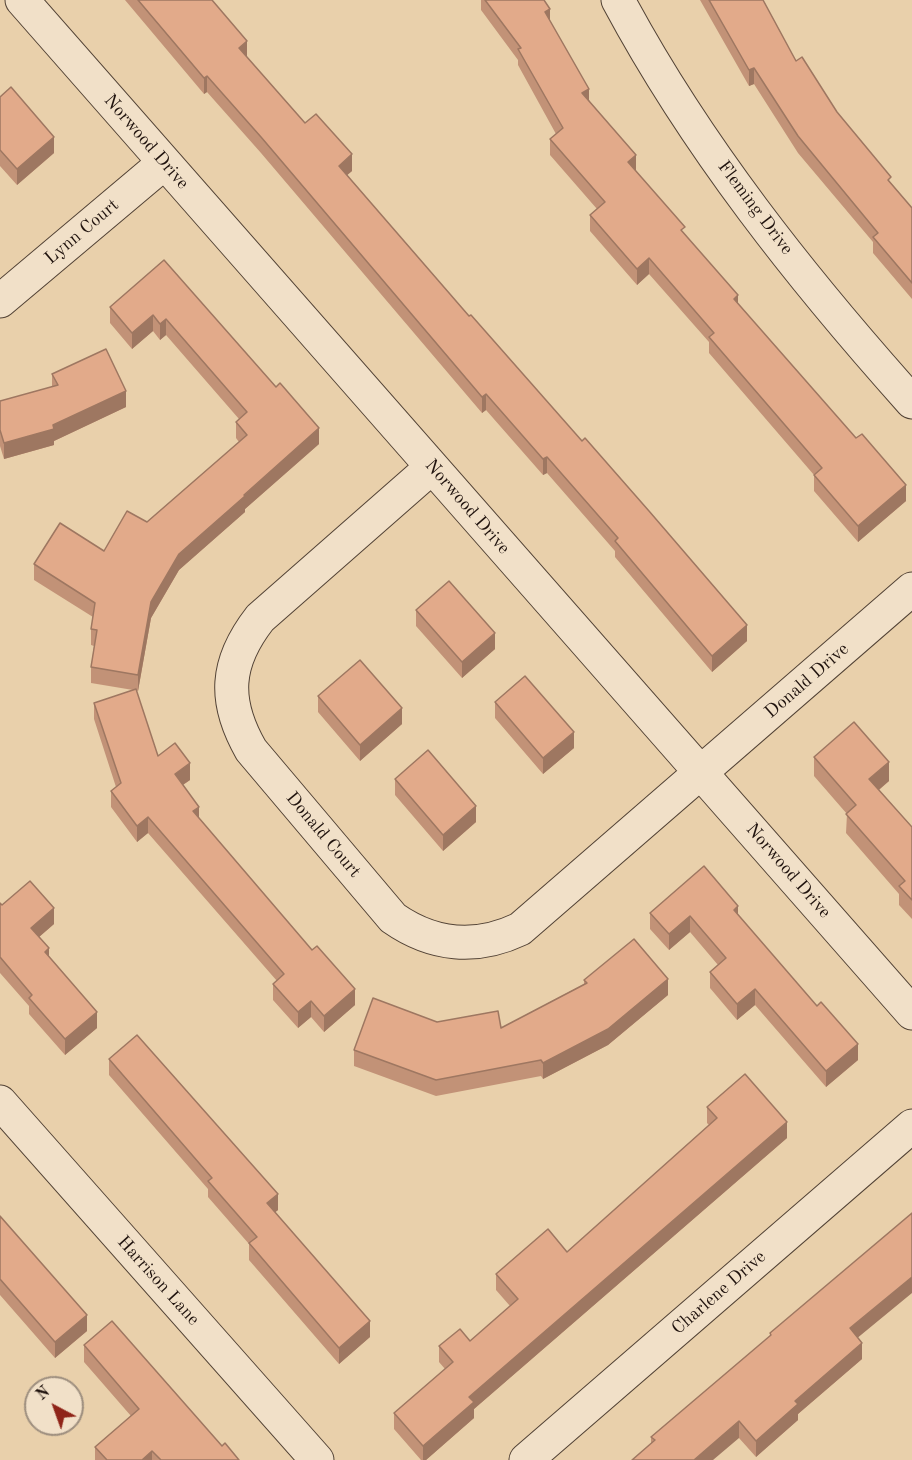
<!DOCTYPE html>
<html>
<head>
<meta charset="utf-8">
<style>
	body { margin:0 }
	#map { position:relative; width:912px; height:1460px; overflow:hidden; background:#e9d0ab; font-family:"Old Standard TT",serif }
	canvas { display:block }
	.north { position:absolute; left:24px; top:1376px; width:60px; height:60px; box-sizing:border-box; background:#f1e0c8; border:2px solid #9d8e7e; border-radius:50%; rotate:319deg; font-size:16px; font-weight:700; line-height:24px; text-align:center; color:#20130e }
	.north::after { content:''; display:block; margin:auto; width:21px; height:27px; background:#8f2418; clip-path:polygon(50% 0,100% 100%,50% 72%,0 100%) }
</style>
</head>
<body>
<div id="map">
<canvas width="912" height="1460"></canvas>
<div class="north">N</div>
</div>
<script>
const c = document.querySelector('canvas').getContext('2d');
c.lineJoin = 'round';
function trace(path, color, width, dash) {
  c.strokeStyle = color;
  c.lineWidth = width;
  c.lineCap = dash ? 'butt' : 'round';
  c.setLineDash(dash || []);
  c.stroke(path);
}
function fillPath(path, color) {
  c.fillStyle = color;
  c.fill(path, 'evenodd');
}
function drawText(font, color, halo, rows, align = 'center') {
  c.font = font + ' "Old Standard TT",serif';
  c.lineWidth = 4.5;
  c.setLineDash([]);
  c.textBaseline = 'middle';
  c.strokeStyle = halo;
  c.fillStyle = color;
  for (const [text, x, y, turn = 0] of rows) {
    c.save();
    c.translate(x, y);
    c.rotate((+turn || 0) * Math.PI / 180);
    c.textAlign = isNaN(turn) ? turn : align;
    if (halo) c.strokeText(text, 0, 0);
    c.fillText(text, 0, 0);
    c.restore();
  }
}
const minor = new Path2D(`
	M22,0l890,1013
	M618,0c78,146 184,279 294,402
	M0,301l164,-138
	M432,467l-172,151c-35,45 -37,83 -9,132l142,168c40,28 83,32 127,11l392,-340
	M0,1102l317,358
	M526,1460l386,-334`);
const wall = new Path2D(`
	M125,0h87l35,57 58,66 47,48 -5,4 400,466 -35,31 -97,-115v-6l-68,-78 -4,2 -57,-65 -4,3 -221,-260 -54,-61 -3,2z
	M481,0h63l6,21 39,79 47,71 102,133 168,197 -48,41 -44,-51v-16l-105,-122v-11l-60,-68 -12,11 -47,-54v-16l7,-6 -47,-54v-16l6,-5 -38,-69v-5l-37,-50z
	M700,0h63l33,61 95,122 21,25v91l-39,-46v-11l-75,-89 -44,-69 -5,2z
	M0,97l54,56 -37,32 -17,-19z
	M164,260l155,184 -74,65v3l-66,58 -28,48 -13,73 -2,-1 22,66 32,24 -7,5 16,33 156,187 -31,27 -13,-15 -13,11 -25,-28v-16l4,-3 -129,-148 -11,9 -26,-35v-16l5,-4 -22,-68v-16l39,-13 -42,-7v-16l3,-21 -3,-1v-16l2,-12 -59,-37v-16l70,-13 43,-29 92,-80 -3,-4v-16l3,-3 -73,-84 -6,5 -7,-9 -21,18 -22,-26v-16z
	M52,374l74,33 -72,34v4l-50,14 -4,-13v-45l52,-14z
	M416,610l79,39 -33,29 -46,-52z
	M318,696l84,28 -42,37 -42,-49z
	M495,702l79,46 -31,26 -48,-56z
	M814,757l75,24 -10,9 33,37v92l-13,-14v-11l-53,-61 1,-19 -33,-38z
	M395,779l81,43 -33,29 -48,-56z
	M0,903l2,2 52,19 -15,13 10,20 48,71 -32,27 -36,-41v-8l-29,-33z
	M650,913l88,2 120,145 -32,27 -71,-82 -18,15 -27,-32v-16l8,-7 -28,-33 -21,18 -19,-21z
	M584,980l84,15 -60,50 -65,34 -2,-3 -105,20 -82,-30v-16l83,-28 64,6 83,-44z
	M109,1059l169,151 -3,2 95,125 -31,27 -90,-104v-16l-41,-47v-8l-99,-114z
	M707,1107l80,31 -313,271v9l-48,42h-5l-27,-31v-16l51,-44 -6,-7v-16l31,-5 40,-35 -14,-16v-16l71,-22 142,-127 -2,-2z
	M0,1216l87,115 -32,27 -55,-63z
	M770,1333l88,5 4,21 -64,55v6l-42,37 -17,-19 -88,5v-6l119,-101z
	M84,1345l138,101 17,14h-144v-13l36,-31 -47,-54z`);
const shadedWall = new Path2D(`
	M550,9v16l-5,-13z
	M247,41v16l-8,-9z
	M754,68v16l-5,2v-16z
	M207,76v16l-3,2v-16z
	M589,89v16l-7,-12z
	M54,137v16l-37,32v-16z
	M352,154v17l-13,11v-16z
	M636,155v16l-8,-9z
	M649,258v16l-12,11v-16z
	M738,295v16l-4,-12z
	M153,315v16l-21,18v-16z
	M166,319v16l-6,5v-16z
	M126,391v16l-72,34v4l-50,14v-16l49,-18z
	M486,394v16l-4,3v-16z
	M319,428v16l-74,65v3l-66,58 -28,48 -13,73v-16l13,-73 28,-48z
	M547,457v16l-4,2v-16z
	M906,485v16l-48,41v-16z
	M747,625v16l-35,31v-16z
	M495,633v16l-33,29v-16z
	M402,708v16l-42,37v-16z
	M574,732v16l-31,26v-16z
	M889,762v19l-20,17v-19z
	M190,763v17l-15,10v-16z
	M476,806v16l-33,29v-16z
	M199,807v16l-6,-12z
	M148,817v16l-11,9v-16z
	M738,906v16l-4,-12z
	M54,908v16l-23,20v-16z
	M690,916v16l-21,18v-16z
	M49,948v16l-4,-12z
	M668,979v16l-60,50 -65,34v-16z
	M355,989v16l-31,27v-16z
	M755,989v16l-18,15v-16z
	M311,1001v16l-13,11v-16z
	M97,1012v16l-32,27v-16z
	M858,1044v16l-32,27v-16z
	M787,1122v16l-313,271v9l-48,42h-3v-14l46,-49z
	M278,1194v16l-11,9v-16z
	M912,1277v16l-62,51v-16z
	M87,1315v16l-32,27v-16z
	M370,1321v16l-31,27v-16z
	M862,1343v16l-64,55v6l-42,37v-16l39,-40z
	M739,1421v17l-26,22h-19z
	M152,1451v9h-10z`);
const building = new Path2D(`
	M138,0h74l35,41 -8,7 66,75 11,-9 36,40 -13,12 130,150 2,-1 111,126 3,-3 64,73 98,114 -35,31 -97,-115 3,-3 -71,-81 -4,2 -57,-65 -4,3 -221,-260 -54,-61 -3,2z
	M485,0h59l6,9 -5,3 44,77 -7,4 54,62 -8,7 57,65 -4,3 57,65 -4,4 122,139 6,-4 44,51 -48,41 -44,-51 8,-7 -113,-131 5,-4 -65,-75 -12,11 -47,-54 15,-13 -55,-63 13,-11 -45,-79 3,-1z
	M709,0h54l33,61 6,-4 35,55 54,65 -3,3 24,28v75l-39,-46 5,-4 -80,-97 -44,-68 -5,2z
	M11,87l43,50 -37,32 -17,-19v-53z
	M164,260l112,127 4,-4 39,45 -75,67 1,1 -66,58 -28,48 -13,73 -47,-8 6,-37 -6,-1 4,-26 -61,-39 26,-41 44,28 23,-40 20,11 100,-87 -11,-13 11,-10 -81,-93 -6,5 -7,-9 -21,18 -22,-26z
	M106,349l20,42 -73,34 1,4 -50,14 -4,-13v-29l58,-16 -6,-11z
	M449,581l46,52 -33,29 -46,-52z
	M360,660l42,48 -42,37 -42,-49z
	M525,676l49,56 -31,26 -48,-56z
	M136,689l22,67 17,-13 15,20 -15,11 24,33 -6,4 119,139 5,-4 38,43 -31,27 -13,-15 -13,11 -25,-28 11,-10 -136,-157 -11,9 -26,-35 10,-8 -27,-80z
	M854,722l35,40 -20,17 43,48v73l-13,-14 6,-5 -59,-67 10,-9 -42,-48z
	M428,750l48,56 -33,29 -48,-56z
	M704,866l34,40 -4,4 83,96 4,-4 37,42 -32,27 -71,-82 -18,15 -27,-32 16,-14 -36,-42 -21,18 -19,-21z
	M30,881l24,27 -23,20 18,20 -4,4 52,60 -32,27 -36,-41 3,-3 -32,-38v-54l2,2z
	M634,939l34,40 -60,50 -65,34 -2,-3 -105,20 -82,-30 19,-52 64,24 61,-11 3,17 86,-45 -3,-3z
	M137,1035l141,159 -11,9 103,118 -31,27 -90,-105 8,-6 -49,-56 4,-3 -103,-119z
	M745,1074l42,48 -318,275 5,5 -51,44 -29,-33 59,-51 -14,-16 21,-17 10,12 48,-42 -22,-25 52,-45 19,23 150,-134 -10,-11z
	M912,1213v64l-62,51 12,15 -67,58 3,3 -42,37 -17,-20 -45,39h-62l23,-20 -4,-3 120,-102 -1,-2z
	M0,1216l87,99 -32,27 -55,-63z
	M112,1321l110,125 3,-3 14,17h-78l-9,-9 -10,9h-35l-12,-13 44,-38 -55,-64z`);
const streetNames = [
	["Norwood Drive",146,142,49],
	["Fleming Drive",755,208,53],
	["Lynn Court",82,232,-40],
	["Norwood Drive",467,507,49],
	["Donald Drive",807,681,-41],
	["Donald Court",323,835,50],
	["Norwood Drive",788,871,49],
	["Harrison Lane",158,1281,48],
	["Charlene Drive",719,1293,-41]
];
trace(minor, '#524235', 35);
trace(minor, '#f1e0c8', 33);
fillPath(wall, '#c29277');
fillPath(shadedWall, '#9e7761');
fillPath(building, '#e2aa8a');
trace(building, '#9e7761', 1.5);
drawText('18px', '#20130e', '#f1e0c8', streetNames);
</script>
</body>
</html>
